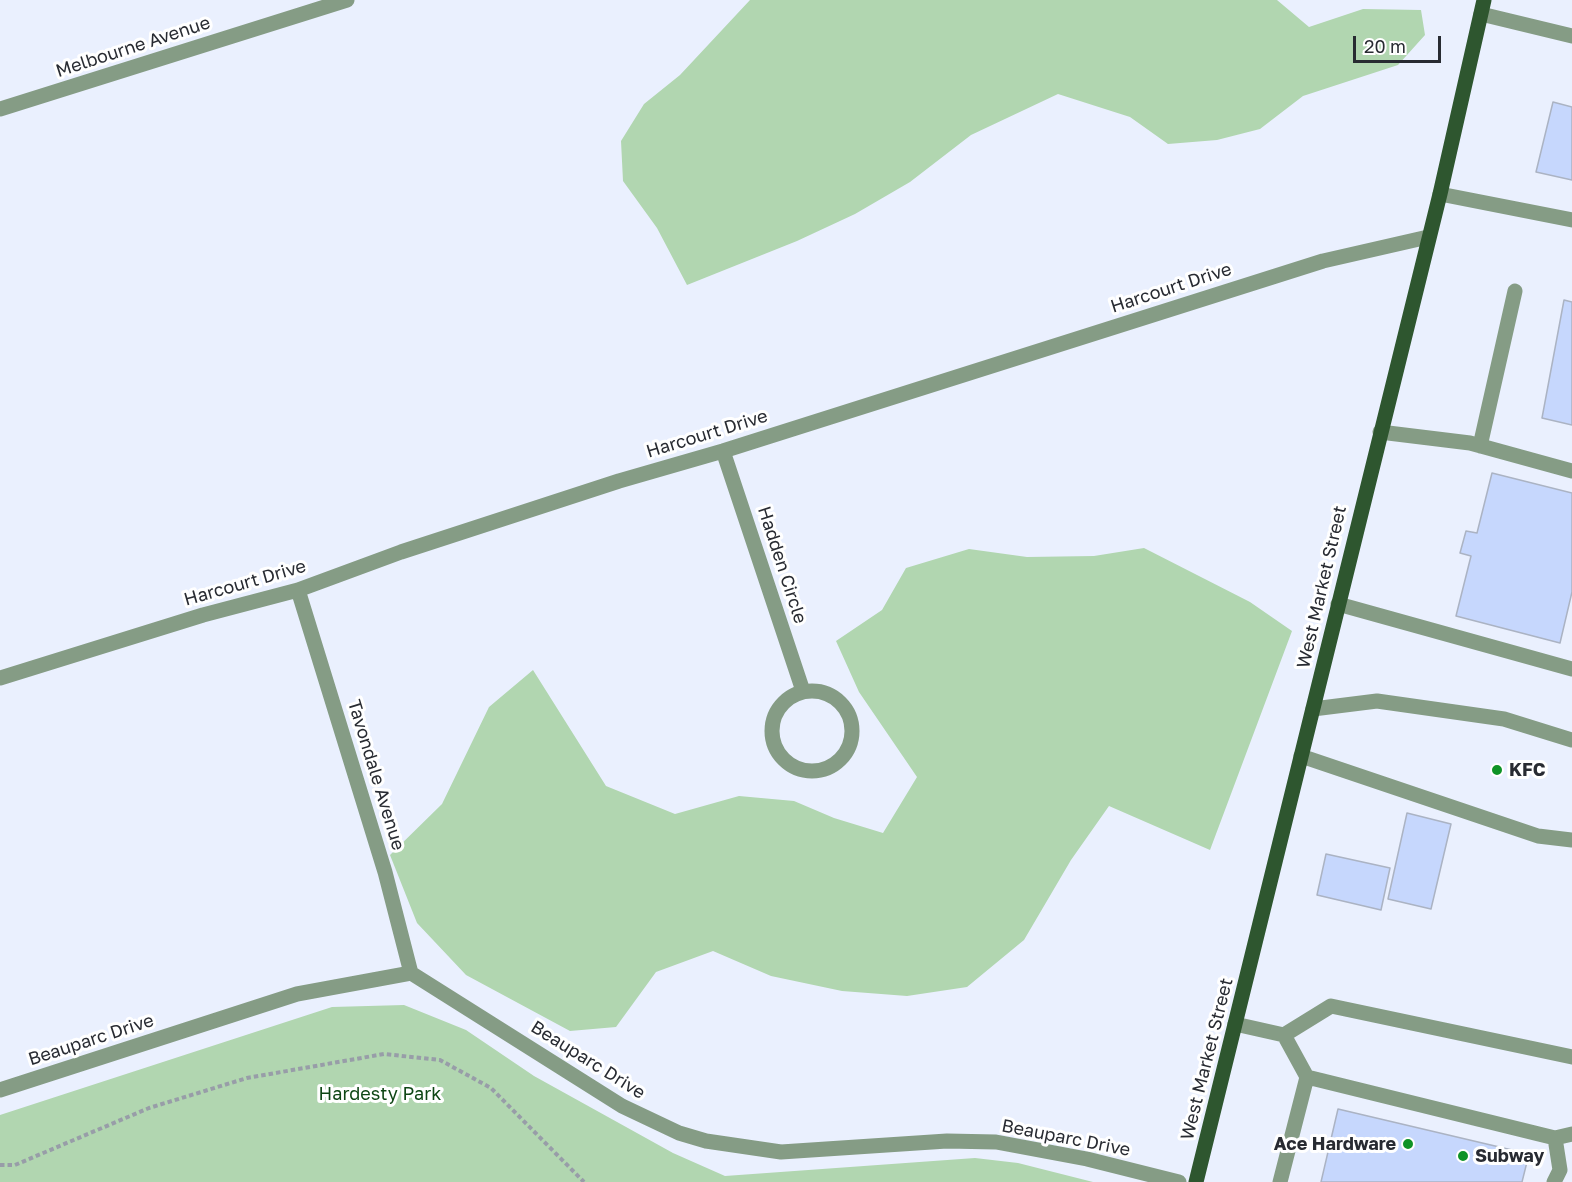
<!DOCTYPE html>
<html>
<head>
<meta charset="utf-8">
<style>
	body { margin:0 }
	#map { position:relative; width:1572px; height:1182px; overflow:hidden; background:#eaf0fe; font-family:"Golos Text",sans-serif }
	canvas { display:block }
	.scale { position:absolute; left:1353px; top:36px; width:88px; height:27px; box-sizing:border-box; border:3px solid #282b32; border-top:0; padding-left:8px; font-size:18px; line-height:21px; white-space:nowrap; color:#282b32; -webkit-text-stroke:4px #fff; paint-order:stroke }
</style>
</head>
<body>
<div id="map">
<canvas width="1572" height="1182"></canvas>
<div class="scale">20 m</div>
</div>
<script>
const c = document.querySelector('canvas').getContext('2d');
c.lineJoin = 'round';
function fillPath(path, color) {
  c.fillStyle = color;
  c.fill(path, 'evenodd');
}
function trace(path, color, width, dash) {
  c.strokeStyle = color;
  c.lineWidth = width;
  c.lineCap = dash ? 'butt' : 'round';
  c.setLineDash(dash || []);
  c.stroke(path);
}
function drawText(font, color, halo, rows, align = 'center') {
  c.font = font + ' "Golos Text",sans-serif';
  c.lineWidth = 6;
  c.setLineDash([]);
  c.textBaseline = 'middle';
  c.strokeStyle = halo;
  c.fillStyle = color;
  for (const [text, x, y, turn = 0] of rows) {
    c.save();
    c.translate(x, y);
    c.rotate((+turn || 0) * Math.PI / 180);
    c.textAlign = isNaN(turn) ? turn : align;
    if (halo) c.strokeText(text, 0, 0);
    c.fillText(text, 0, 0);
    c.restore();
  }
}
const green = new Path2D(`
	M750,0h527l32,27 54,-18 58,1 4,25 -27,30 -95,31 -43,33 -43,11 -49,4 -38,-27 -72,-23 -87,41 -61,47 -55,32 -58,27 -110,44 -30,-57 -34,-47 -2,-40 23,-37 36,-29z
	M1144,548l106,54 42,29 -82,219 -101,-44 -38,54 -47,80 -57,47 -60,9 -65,-5 -71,-15 -58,-25 -57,21 -40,55 -46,4 -104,-56 -49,-52 -27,-68 52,-51 47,-97 44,-37 73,116 69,28 64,-18 55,5 40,17 49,15 34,-56 -58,-85 -23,-51 46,-31 24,-42 63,-19 58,8 67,-1z
	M404,1005l62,25 68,46 139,77 52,23 250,-18 43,5 75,19h-1093v-67l332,-108z`);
const building = new Path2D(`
	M1553,102l19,5v73l-36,-8z
	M1564,300l8,2v123l-30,-7z
	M1492,473l80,20v99l-12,51 -104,-27 15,-60 -11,-3 6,-22 11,2z
	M1407,813l44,11 -20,85 -43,-10z
	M1326,854l64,14 -9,42 -64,-15z
	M1338,1109l191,45 -7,28h-201z`);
const path = new Path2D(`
	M0,1165h15l134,-57 98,-30 137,-24 56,6 51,28 93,94`);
const minor = new Path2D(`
	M1481,14l91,22
	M0,109l347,-109
	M1440,194l132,26
	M1380,432l90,11 102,28
	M1480,446l35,-155
	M723,451l80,240
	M298,590l87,282 26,101
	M1338,604l234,65
	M0,678l203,-63 95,-25 103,-38 218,-71 104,-30 600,-190 105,-24
	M772 731a40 40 0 1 1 80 0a40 40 0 1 1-80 0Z
	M1313,709l64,-8 127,18 68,21
	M1301,756l237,80 34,4
	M1235,1024l49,11 47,-29 241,51
	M1284,1035l23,42 248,61 17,-4
	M0,1090l297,-96 114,-21 211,133 57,27 27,8 75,11 166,-11 49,1 91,17 92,23
	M1280,1182l27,-105
	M1554,1182l6,-12 -5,-32`);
const major = new Path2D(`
	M1196,1182l244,-988 44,-194`);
const markers = [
	[1497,770,6,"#0e9326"],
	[1408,1144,6,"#0e9326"],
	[1463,1156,6,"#0e9326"]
];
const streetNames = [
	["Melbourne Avenue",133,47,-18],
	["Harcourt Drive",1171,288,-18],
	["Harcourt Drive",707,434,-17],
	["Hadden Circle",782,565,72],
	["Harcourt Drive",245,583,-16],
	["West Market Street",1322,587,-77],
	["Tavondale Avenue",376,775,73],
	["Beauparc Drive",91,1040,-18],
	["West Market Street",1207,1059,-76],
	["Beauparc Drive",588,1060,32],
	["Beauparc Drive",1066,1138,11]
];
const poiNames = [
	["KFC",1509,770],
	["Ace Hardware",1396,1144,"right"],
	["Subway",1475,1156]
];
const parkNames = [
	["Hardesty Park",380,1094]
];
fillPath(green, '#b1d6b0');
fillPath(building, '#c6d7fd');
trace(building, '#abb3c3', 1.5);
trace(path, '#989da8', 4, [4.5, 3]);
trace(minor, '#859c85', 15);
trace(major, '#2e562f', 15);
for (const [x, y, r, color] of markers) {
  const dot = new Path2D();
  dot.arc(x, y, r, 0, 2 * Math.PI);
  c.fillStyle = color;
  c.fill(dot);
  trace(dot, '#fff', 2);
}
drawText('18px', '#282b32', '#fff', streetNames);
drawText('bold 18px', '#282b32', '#fff', poiNames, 'left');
drawText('18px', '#0e4614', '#fff', parkNames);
</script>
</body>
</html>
